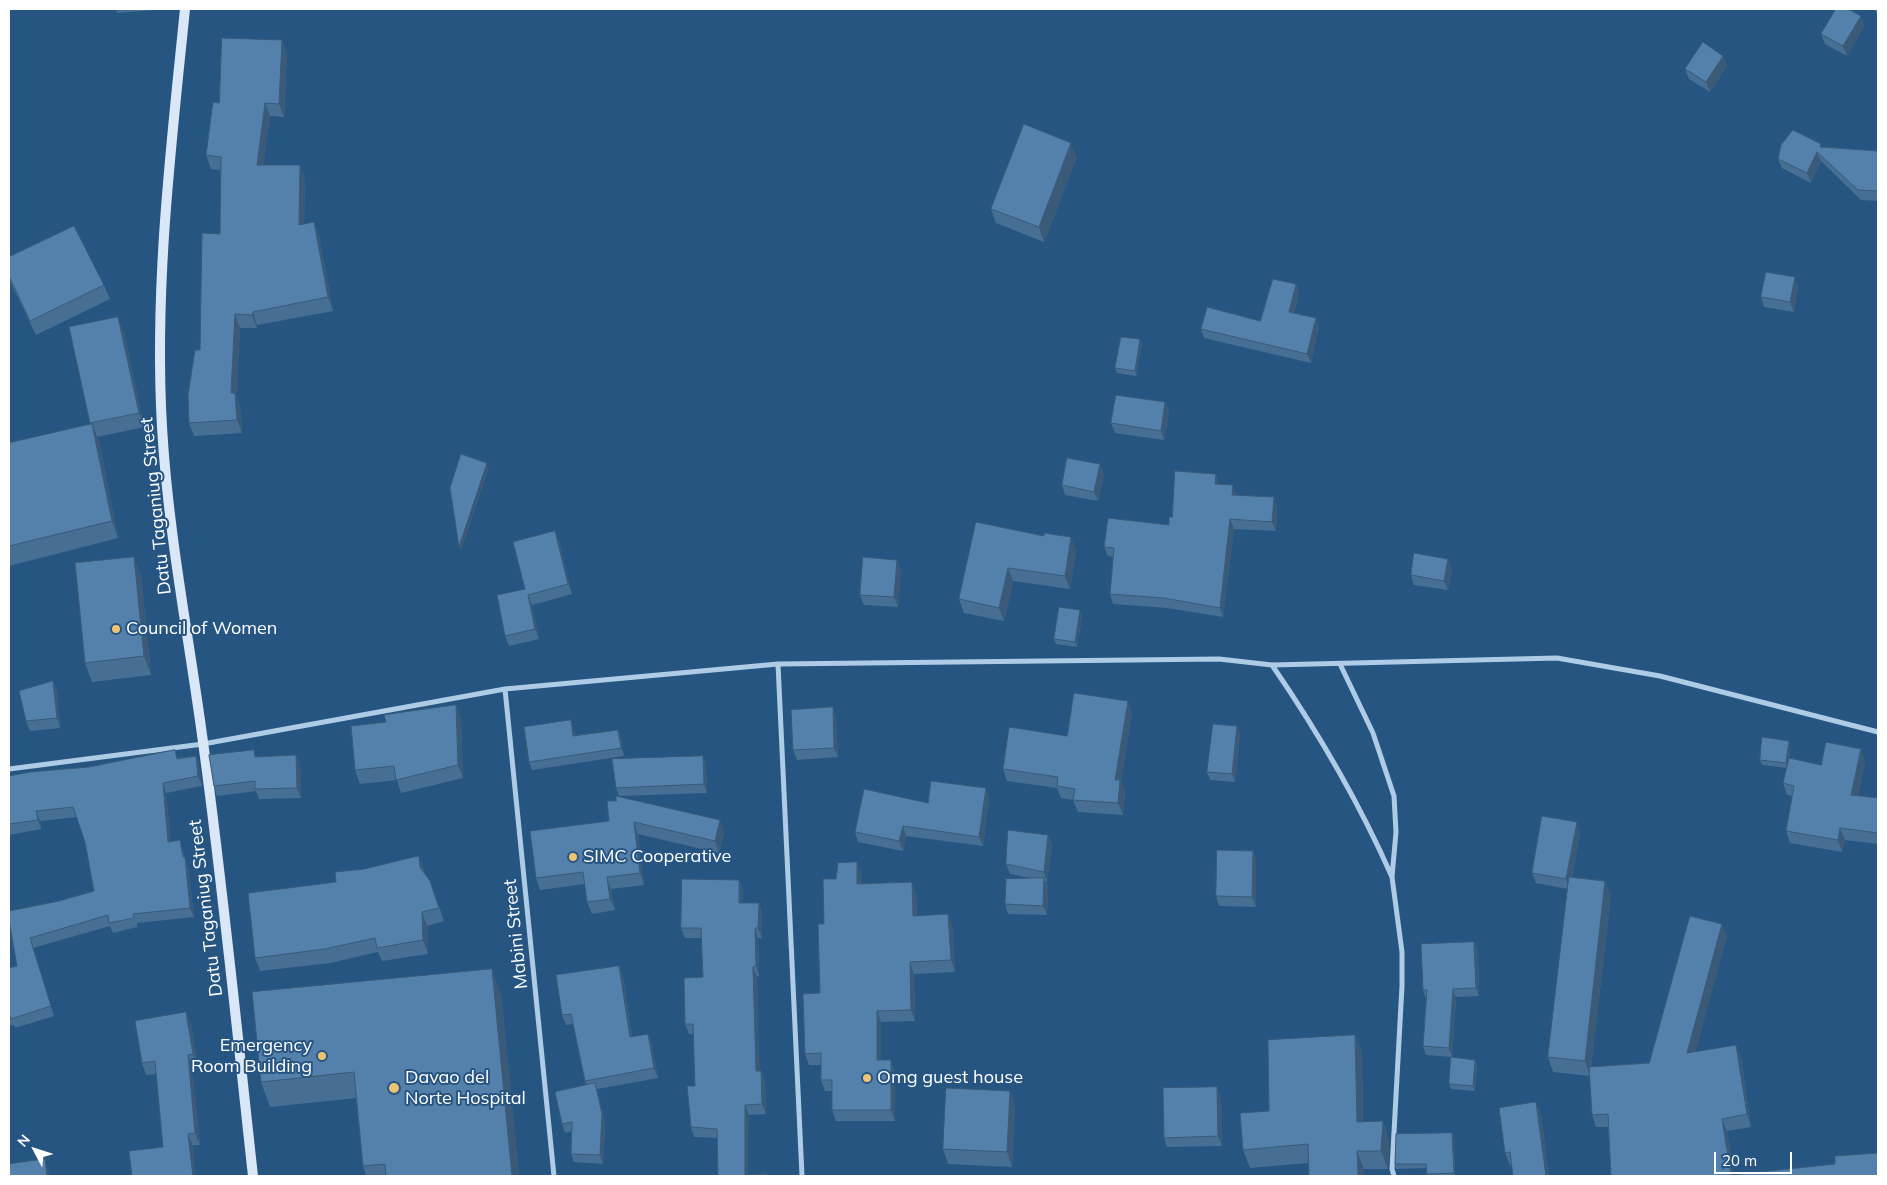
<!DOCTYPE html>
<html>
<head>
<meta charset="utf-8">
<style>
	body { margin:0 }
	#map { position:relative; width:1887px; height:1185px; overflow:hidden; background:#275582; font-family:Mulish,sans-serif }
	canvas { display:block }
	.frame { position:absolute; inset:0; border:10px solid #fff; pointer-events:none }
	.north { position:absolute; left:10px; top:1125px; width:50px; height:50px; -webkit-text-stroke:4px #275582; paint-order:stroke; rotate:310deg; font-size:14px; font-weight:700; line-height:20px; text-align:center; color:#fff }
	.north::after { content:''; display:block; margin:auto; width:18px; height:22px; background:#fff; clip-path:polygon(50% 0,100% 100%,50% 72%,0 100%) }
	.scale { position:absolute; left:1714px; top:1152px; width:78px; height:22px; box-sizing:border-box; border:2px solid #fff; border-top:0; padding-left:6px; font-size:15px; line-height:18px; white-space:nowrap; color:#fff; -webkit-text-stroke:4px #275582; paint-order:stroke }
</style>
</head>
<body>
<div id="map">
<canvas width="1887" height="1185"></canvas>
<div class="frame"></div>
<div class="north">N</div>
<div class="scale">20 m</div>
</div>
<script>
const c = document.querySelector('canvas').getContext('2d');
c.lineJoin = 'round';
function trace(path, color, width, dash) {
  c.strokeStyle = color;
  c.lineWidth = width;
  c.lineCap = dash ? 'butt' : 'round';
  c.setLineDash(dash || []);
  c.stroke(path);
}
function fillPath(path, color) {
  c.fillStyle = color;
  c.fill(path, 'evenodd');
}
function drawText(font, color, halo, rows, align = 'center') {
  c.font = font + ' Mulish,sans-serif';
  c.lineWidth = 4;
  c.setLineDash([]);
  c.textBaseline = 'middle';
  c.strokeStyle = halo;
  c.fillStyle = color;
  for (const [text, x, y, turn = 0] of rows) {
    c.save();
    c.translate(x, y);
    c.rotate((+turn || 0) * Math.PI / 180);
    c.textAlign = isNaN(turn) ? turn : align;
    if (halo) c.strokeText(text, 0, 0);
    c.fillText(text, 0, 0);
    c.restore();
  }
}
const street = new Path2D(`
	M778,664l24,512
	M1340,664l33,69 21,63 2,36 -4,45 10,75v34l-10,183 2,7
	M1272,665c46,67 87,137 120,212
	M505,689l49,487
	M9,769l194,-25 302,-55 273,-25 441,-5 53,6 285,-7 103,18 218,56`);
const secondary = new Path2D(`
	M185,9c-14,138 -31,278 -23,418 6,106 27,210 41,315 20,145 34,290 50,434`);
const wall = new Path2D(`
	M116,9h38v1l-37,3z
	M1878,9v6h-1l-2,-5z
	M1861,16l3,10 -17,30 -22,-12 -4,-10z
	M282,40l5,14 -3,63 -14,-1 -7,49 42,13 -1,46 15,11 14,76 -76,14v3h-17l-4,68 4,10 2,27 -48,3 -5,-13 11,-73 20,-116 1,-64 -10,-1 -5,-14z
	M1723,56l4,10 -17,26 -21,-13 -4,-10z
	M1823,147l55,4v50l-17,-1 -40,-39 -10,22 -29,-15 -4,-9z
	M1077,157l-33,85 -48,-19 -5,-14z
	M9,257l95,28 6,14 -74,36 -27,-56z
	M1296,284l3,9 -5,20 25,14 -8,36 -107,-25 -3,-9 59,-8z
	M1798,287l-4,25 -30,-5 -3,-10z
	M69,327l55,4 20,96 -47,10 2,4 19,97 -109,28v-123l81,-19z
	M1140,339l2,5 -6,32 -19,-3 -2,-5z
	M1165,402l4,10 -5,28 -49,-7 -4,-10z
	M1104,474l-6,27 -33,-6 -3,-10z
	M1216,474l3,10 17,11 41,11 -1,25 -42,-2 -11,88 -56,-9 -54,-4 -3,-10 3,-37 -5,-1 -4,-9 65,-22 3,-8z
	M1044,536l32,14 -6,39 -57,-8 -9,40 -40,-8 -5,-14z
	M559,541l13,53 -40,11 7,34 -30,7 -4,-10 20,-47z
	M134,557l7,19 10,99 -59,7 -7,-19z
	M1452,569l-4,21 -34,-5 -3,-10z
	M901,570l-3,37 -34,-2 -4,-10z
	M1082,615l-5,32 -21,-3 -2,-5z
	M53,681l4,10 3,37 -30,3 -4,-10z
	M1132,713l-11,69 4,10 -2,23 -45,-3 -5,-12 -12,-2 -4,-10 -50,-7 -4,-12 64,-33z
	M836,717l2,40 -41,3 -4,-10z
	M461,719l2,59 -62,15 -4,-13 -37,4 -5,-14z
	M1237,726l3,8 -5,48 -25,-2 -3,-8z
	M574,728l1,7 43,-5 3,8 3,18 -92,14 -3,-8z
	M1791,746l-2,12 32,7 44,-4 -7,35 20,2v46l-33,-4 -3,12 -52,-9 -4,-12 6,-35 -5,-1 -4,-12 4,-15 -25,-3 -2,-5z
	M296,755l4,10 1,33 -42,1 -3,-8 -39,5 -3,-10 42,-29z
	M196,756l3,10 3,20 -36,7 5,49 9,-2 3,10 1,7 4,10 6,50 -57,6v4l-24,6 -3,-7 -77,22 21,68 -39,12 -1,-3 -5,1v-58l8,-2 -8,-46 50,-19 35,-10 -9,-49 -8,-25 -37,4 1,8 -32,6v-59z
	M703,756l3,9 1,28 -88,3 -3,-8z
	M989,798l-6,48 -77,-10 -3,15 -45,-9 -3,-10 73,-29z
	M616,801l108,31 -5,21 -81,-19 6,51 -33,4 4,21 -23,4 -5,-12 -2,-18 -45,6 -4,-12 73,-57z
	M1580,832l-8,46 39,17 -20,172 58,-4 78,-127 -32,116 46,5 10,70 -24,4 7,44 144,1h-267l-3,-49h-12l-4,-12 -2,-39 -37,-4 -5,-15 20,-168 -32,-6 -4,-10z
	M1048,835l4,10 -5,37h-1l2,5 -1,28 -39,-1 -3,-10 25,-26 -20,-4 -4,-10z
	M1253,851l3,9v47l-37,-1 -3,-10z
	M424,869v4l11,22 9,26 -17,5 1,28 -46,7 -4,-9 -48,11 -70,8 -5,-13z
	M861,873v11l55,9 1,23 31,-2 4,11 3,47 -41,2 1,47 -34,1v38l14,11v50h-59l-4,-11v-19h-7l-4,-11v-15h-12l-4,-11 15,-61 4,-69 12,-45z
	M739,880l4,10 -1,13h17l3,10v25h-4l1,38 -2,1 2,94h2l4,10 1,33 -17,1 -31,61 -1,-38 -23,-1 -3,-10 4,-41 -2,-52h-4l-4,-10 18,-47 -2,-39h-16l-4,-10z
	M1474,942l4,9 1,45 -23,1 -4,60 -26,-2 -3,-9 3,-47 -3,-9z
	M619,966l4,10 9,61 16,-3 4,10 6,34 -61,11 8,33 -2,42 -29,-2 -3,-8 1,-23 -7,2 -3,-9 24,-39 -1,-4 -12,-57 -7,1 -4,-10z
	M501,994l18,182h-153l-3,-10 -7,-68 -86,9 -9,-25z
	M191,1024l7,42 -6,1 8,78 -37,2 -7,-73 -10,1 -4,-12z
	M1355,1035l7,18 1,68 26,18 -1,30h-24v7h-55l-1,-13 -58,5 -7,-18 26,-39z
	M1475,1060l2,5 -2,26 -24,-2 -2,-5z
	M1217,1087l4,10 1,49 -55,1 -3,-9z
	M1010,1091l5,14 -3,62 -64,-3 -5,-15z
	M1541,1114l8,62h-36l-1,-11h-2l-5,-12z
	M1452,1133l2,4 1,39h-28l-1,-8 -30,1 -1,-5z`);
const shadedWall = new Path2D(`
	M1861,16l3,10 -17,30 -4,-10z
	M282,40l5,14 -3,63 -5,-13z
	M1723,56l4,10 -17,26 -4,-10z
	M265,103l5,13 -8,62 -5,-13z
	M1071,143l6,14 -33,85 -5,-15z
	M1817,152l4,9 -10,22 -4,-10z
	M300,165l5,13 -1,60 -5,-13z
	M314,222l5,13 14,76 -5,-14z
	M1795,277l3,10 -4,25 -4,-10z
	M1296,284l3,9 -7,28 -3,-9z
	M253,312l4,13v3l-5,-13z
	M235,314l5,14 -4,68 4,10 2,27 -5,-13 -6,-27z
	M118,317l6,14 20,96 -5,-14z
	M1316,318l3,9 -8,36 -4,-9z
	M1140,339l2,5 -6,32 -1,-5z
	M1165,402l4,10 -5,28 -3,-9z
	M92,424l7,17 19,97 -6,-17z
	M487,463l2,5 -28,84 -2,-5z
	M1100,464l4,10 -6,27 -4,-9z
	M1216,474l3,9v10l-4,-9z
	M1233,485l3,10h-4z
	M1274,497l3,9 -1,25 -4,-9z
	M1230,519l4,10 -11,88 -3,-9z
	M555,531l4,10 13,53 -4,-10z
	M1071,537l5,13 -6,39 -5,-13z
	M134,557l7,19 10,99 -7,-19z
	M1448,559l4,10 -4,21 -4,-9z
	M897,560l4,10 -3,37 -4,-10z
	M1008,568l5,13 -9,40 -5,-13z
	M528,595l4,10 7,34 -4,-10z
	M1080,610l2,5 -5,32 -2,-5z
	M53,681l4,10 3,37 -3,-10z
	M1128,701l4,12 -11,69 4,10 -2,23 -5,-12 -3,-23z
	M456,705l5,14 2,59 -5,-13z
	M833,707l3,10 2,40 -4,-9z
	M571,720l3,8 2,16 -3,-8z
	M1237,726l3,8 -5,48 -3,-8z
	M618,730l3,8 3,18 -3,-8z
	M1789,741l2,5 -4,22 -1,-5z
	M1861,749l4,12 -9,45 -5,-11z
	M296,755l4,10 1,33 -4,-10z
	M196,756l3,10 3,20 -4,-10z
	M703,756l3,9 1,28 -3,-9z
	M163,783l3,10 6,59 -4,-10z
	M986,788l3,10 -6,48 -4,-9z
	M36,811l4,10 1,8 -3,-9z
	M720,820l4,12 -5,21 -4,-12z
	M634,822l4,12 6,51 -4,-12z
	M1577,822l3,10 -10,57 -4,-10z
	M903,826l3,10 -3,15 -4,-10z
	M1840,828l5,12 -3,12 -4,-12z
	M1048,835l4,10 -5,37 -3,-10z
	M180,840l3,10 2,11v-4l3,10 6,50 -4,-9z
	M1253,851l3,9v47l-4,-10z
	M419,856l5,13 1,12 -5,-14z
	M857,862l4,11 1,23 -5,-12z
	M607,877l4,12 4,21 -5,-11z
	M1044,878l4,9 -1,28 -4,-9z
	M739,880l4,10 -1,23 -3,-10z
	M1605,881l6,14 -21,181 -5,-15z
	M912,882l4,11 1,34 -4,-11z
	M759,903l3,10v25l-4,-10z
	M422,912l5,14 1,28 -5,-14z
	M948,914l4,11 3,47 -4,-12z
	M1722,924l5,12 -35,130 -5,-13z
	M755,928l3,10 1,38 -3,-10z
	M1474,942l4,9 1,45 -3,-8z
	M910,962l4,12 1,47 -4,-11z
	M619,966l4,10 10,71 -3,-10z
	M753,967l4,10 3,104 -4,-10z
	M492,969l9,25 18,182h-7z
	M1453,989l3,8 -4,60 -3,-9z
	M877,1011l4,11v49l-4,-11z
	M186,1012l5,12 7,42 -5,-12z
	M648,1034l4,10 6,34 -4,-10z
	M1355,1035l7,18 1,87 -6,-18z
	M1736,1045l5,12 10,70 -4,-13z
	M188,1055l4,12 8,78 -5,-12z
	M891,1060l4,11v50l-4,-11z
	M1475,1060l2,5 -2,26 -2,-5z
	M761,1071l4,10 1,33 -4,-10z
	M595,1083l3,8 7,31 -2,42 -3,-9z
	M1217,1087l4,10 1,49 -4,-10z
	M1010,1091l5,14 -3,62 -5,-15z
	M1536,1102l5,12 8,62h-3z
	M745,1105l4,10 -1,61 -3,-1z
	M1722,1119l5,12 7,45h-2z
	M1383,1121l6,18 -1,30 -7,-18z
	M1452,1133l2,4 1,39 -1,-3z
	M188,1134l5,12 3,30h-3z
	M1357,1151l7,18v7h-6z
	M45,1159l4,13 1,4h-3z`);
const building = new Path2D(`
	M1836,9h12l13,7 -18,30 -22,-12z
	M222,38l60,2 -3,64 -14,-1 -8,62h43l-1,60 15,-3 14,75 -75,15 -1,3 -17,-1 -4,79h4l2,27 -48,3 -1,-28 7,-45h5l2,-117 18,1 1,-77 -15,-2 7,-53 6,1z
	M1703,42l20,14 -17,26 -21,-13z
	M1024,124l47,19 -32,84 -48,-18z
	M1793,130l28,14 -1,3 58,4v40l-20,-1 -41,-38 -10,21 -29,-14 3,-14z
	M74,226l30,59 -74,36 -21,-45v-19z
	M1766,272l29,5 -5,25 -29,-5z
	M1273,279l23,5 -7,28 27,6 -9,36 -106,-25 6,-22 53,14z
	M118,317l21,96 -49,10 -21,-96z
	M1121,337l19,2 -5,32 -20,-3z
	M1116,395l49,7 -4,29 -50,-8z
	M92,424l20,97 -103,25v-103z
	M461,454l26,9 -28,84 -9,-59z
	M1067,458l33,6 -6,28 -32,-7z
	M1175,471l41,3 -1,10 18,1 -1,10 42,2 -2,25 -42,-3 -10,89 -56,-10 -54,-4 4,-46 -10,-1 4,-29 61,7v-8h3z
	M976,522l68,14v-3l27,4 -6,39 -57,-8 -9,40 -40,-9z
	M555,531l13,53 -40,11 7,34 -30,7 -8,-41 28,-6 -12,-47z
	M1414,553l34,6 -4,22 -33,-6z
	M134,557l10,99 -59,7 -10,-100z
	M863,557l34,3 -3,37 -34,-2z
	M1059,607l21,3 -5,32 -21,-3z
	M53,681l4,37 -31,3 -7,-30z
	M1074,693l54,8 -13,79h5l-2,23 -45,-3 2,-11 -18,-3 1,-9 -55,-8 6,-42 58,9z
	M456,705l2,60 -62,15 -2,-14 -39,4 -4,-44 35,-4 -2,-7z
	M833,707l1,41 -41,2 -2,-40z
	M571,720l2,16 45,-6 3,18 -92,14 -5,-35z
	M1213,724l24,2 -5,48 -25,-2z
	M1762,737l27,4 -3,22 -26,-3z
	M1826,742l35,7 -10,46 27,3v35l-38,-5 -2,12 -52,-9 8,-45 -11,-3 6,-25 32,7z
	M175,750l2,9 19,-3 2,20 -35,7 5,59 12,-2 3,17h2l5,51 -57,6 1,4 -25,5 -1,-8 -78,23 21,68 -40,13 -1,-4h-1v-47l8,-2 -8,-46v-9l50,-10 35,-10 -9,-49 -12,-35 -37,4 2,9 -29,4v-48l21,-4 59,-5z
	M254,750l1,7 41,-2 1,33 -42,1v-8l-41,5 -5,-31z
	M703,756l1,28 -88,4 -4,-29z
	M931,781l55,7 -7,49 -76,-11 -4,15 -44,-9 9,-43 64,14z
	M616,796l104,24 -5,21 -81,-19 6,51 -33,4 3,22 -23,3 -4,-30 -47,6 -6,-47 79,-10 -2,-20h9z
	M1542,816l35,6 -11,57 -34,-6z
	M1008,830l40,5 -4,37 -38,-8z
	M1217,850l36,1 -1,46 -36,-1z
	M419,856l1,11 10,14 9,27 -17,4 1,28 -46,8 -2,-10 -50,11 -70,9 -7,-65 88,-11 -1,-10 29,-3z
	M857,862v22l55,-2 1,34 35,-2 3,46 -41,2 1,48 -34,1v49h14v50h-59v-30h-11v-27l-16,1 -2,-60 17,-1 -2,-69h6l-1,-45h13l2,-16z
	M1569,877l36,4 -20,180 -37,-4z
	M1044,878l-1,28 -38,-2 1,-25z
	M682,879l57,1v23h20l-1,25h-3l1,38 -3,1 3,104h5l1,33 -17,1v70l22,-1v2h-49l-1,-47 -26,-2 -4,-41h8l-2,-62h-8l-1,-46 19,-1 -2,-49h-20z
	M1690,916l32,8 -35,129 49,-8 11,69 -25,5 9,56 104,-11v-8l43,-3v23h-267l-3,-62 -16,1 -3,-48 60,-4z
	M1474,942l2,46 -23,1 -4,59 -26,-2 4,-56h-4l-2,-46z
	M619,966l11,71 18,-3 6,34 -69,13 -14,-67 -9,1 -6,-40z
	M492,969l20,207h-126l-1,-12 -22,2 -9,-94 -93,10 -9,-90z
	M186,1012l7,42 -5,1 7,78 -7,1 5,42h-61l-3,-25 34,-4 -8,-86 -13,2 -7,-42z
	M1355,1035l2,87 26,-1 -2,30h-24l1,25h-49l-1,-32 -65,6 -3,-37 29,-2 -1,-71z
	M1451,1057l24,3 -2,26 -24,-2z
	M595,1083l7,31 -2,41 -29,-1 1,-32 -10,2 -7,-32z
	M1217,1087l1,49 -54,2 -1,-50z
	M946,1088l64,3 -3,61 -64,-3z
	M1536,1102l10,74h-33l-3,-24 -5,1 -6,-45z
	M1452,1133l2,40 -27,1 -1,-10h-31l1,-30z
	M45,1159l2,17h-38v-12z`);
const markers = [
	[116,629,5,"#efc375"],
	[573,857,5,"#efc375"],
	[322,1056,5,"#efc375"],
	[867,1078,5,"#efc375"],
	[394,1088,6,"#efc375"]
];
const streetNames = [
	["Datu Taganiug Street",156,506,-96],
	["Datu Taganiug Street",206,908,-97],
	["Mabini Street",516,934,-96]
];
const poiNames = [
	["Council of Women",126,629],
	["SIMC Cooperative",583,857],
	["Emergency",312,1046,"right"],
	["Room Building",312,1067,"right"],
	["Davao del",405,1078],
	["Norte Hospital",405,1099],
	["Omg guest house",877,1078]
];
trace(street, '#afcce7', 5);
trace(secondary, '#d9e7f6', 10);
fillPath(wall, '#476f94');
fillPath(shadedWall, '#3a5a78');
fillPath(building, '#5381ac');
trace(building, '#3a5a78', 1);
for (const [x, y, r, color] of markers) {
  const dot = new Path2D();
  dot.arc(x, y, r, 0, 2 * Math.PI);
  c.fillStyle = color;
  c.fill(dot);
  trace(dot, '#275582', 2);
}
drawText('18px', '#fff', '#275582', streetNames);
drawText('18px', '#fff', '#275582', poiNames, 'left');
</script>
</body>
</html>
